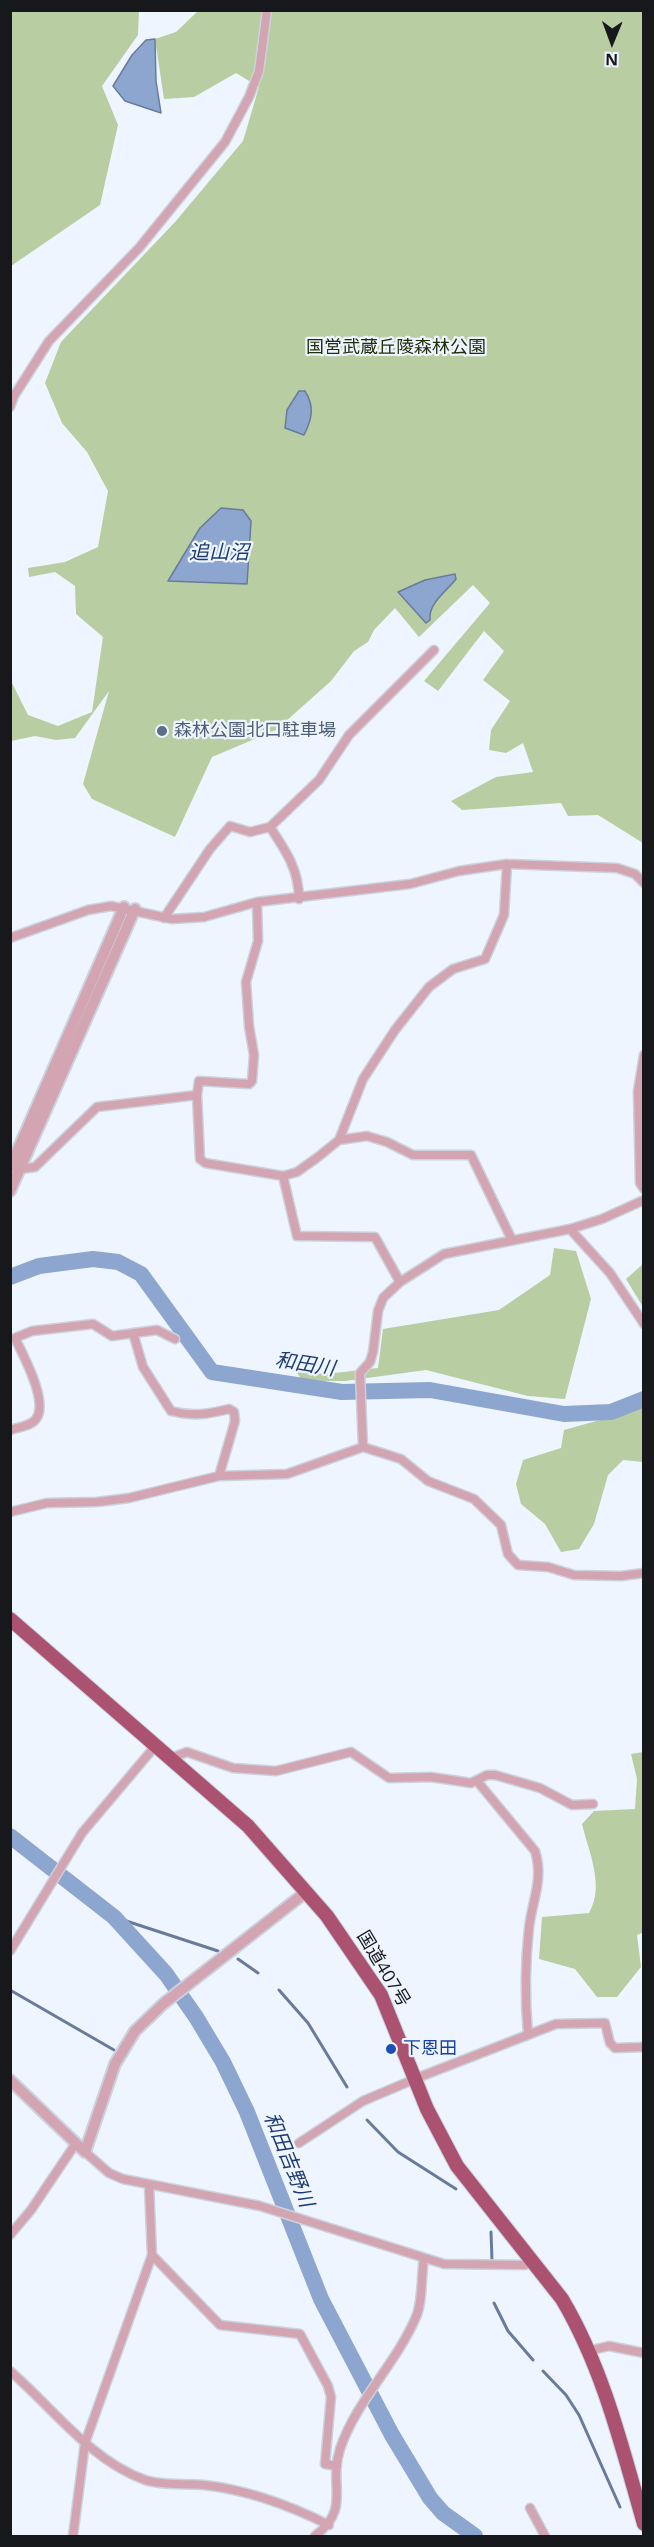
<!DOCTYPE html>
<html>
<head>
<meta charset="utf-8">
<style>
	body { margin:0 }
	#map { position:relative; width:654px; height:2547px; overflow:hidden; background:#eef5ff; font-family:"Open Sans",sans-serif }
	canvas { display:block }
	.frame { position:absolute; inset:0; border:12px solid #16181b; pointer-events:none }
	.north { position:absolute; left:582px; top:12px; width:60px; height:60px; -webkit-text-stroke:4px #eef5ff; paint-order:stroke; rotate:181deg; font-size:16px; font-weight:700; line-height:24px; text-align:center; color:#16181b }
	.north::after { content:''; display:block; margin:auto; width:21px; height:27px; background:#16181b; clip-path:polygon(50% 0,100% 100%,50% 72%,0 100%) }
</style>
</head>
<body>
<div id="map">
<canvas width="654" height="2547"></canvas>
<div class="frame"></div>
<div class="north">N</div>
</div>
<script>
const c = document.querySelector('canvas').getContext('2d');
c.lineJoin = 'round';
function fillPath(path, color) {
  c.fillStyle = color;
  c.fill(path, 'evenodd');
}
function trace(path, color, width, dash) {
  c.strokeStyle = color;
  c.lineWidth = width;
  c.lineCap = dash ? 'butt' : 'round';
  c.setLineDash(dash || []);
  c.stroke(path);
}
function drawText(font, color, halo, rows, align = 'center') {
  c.font = font + ' "Open Sans","Noto Sans JP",sans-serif';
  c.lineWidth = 4.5;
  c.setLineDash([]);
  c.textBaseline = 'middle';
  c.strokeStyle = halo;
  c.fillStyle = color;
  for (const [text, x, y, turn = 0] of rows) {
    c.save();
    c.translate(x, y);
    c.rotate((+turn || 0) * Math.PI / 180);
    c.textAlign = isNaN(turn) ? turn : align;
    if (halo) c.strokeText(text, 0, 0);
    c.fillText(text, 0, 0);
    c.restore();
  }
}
const green = new Path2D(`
	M11,10l128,1 -1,24 -36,51 16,39 -18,80 -89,61z
	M198,11h445v832l-45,-28 -30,1 -7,-13 -99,7 -11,-9 45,-24 37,-5 -10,-29 -17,10 -17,-3 2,-20 19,-29 -27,-21 21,-29 -20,-20 -46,60 -14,-10 66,-78 -17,-18 -54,52 -24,-29 -21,22 -6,12 -14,9 -23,30 -55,49 -64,27 -37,80 -83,-38 -9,-15 26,-93 -34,47 -19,2 -21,-4 -24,5 -1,-62 18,36 30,11 34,-14 11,-75 -27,-23 -1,-28 -20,-14 -26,5 -1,-9 37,-6 33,-15 10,-56 -21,-39 -25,-29 -17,-40 16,-41 114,-120 68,-81 16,-54 -23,-14 -42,24 -30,2 -9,-60 21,-7z
	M554,1248l22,3 15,48 -26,100 -37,-3 -102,-26 -81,11h-42l-7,-9 30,2 52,-6 5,-39 116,-19 51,-35z
	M643,1264v43l-17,-28z
	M643,1408v54l-20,-2 -15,15 -14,49 -15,25 -18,3 -16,-28 -24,-20 -5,-20 7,-24 38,-12 3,-18z
	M643,1752l1,180 -7,3 4,32 -24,30h-20l-22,-28 -36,-10 3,-42 47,-4c16,-27 0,-60 -7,-89l12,-13 41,-2 2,-30 -6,-25z`);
const water = new Path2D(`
	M155,39l1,42 5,32 -36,-12 -12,-15 19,-31 14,-15z
	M299,391h6c10,16 7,28 -1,44l-19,-7 2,-18z
	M221,508l22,2 8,11 -4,63 -79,-3 32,-53z
	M455,574l1,5c-9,12 -28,24 -26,41l-4,3 -28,-31 27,-12z`);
const stream = new Path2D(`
	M114,1917l104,34
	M238,1959l20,14
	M10,1990l104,60
	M279,1990l29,33 39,64
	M367,2120l31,32 58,37
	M491,2232l1,28
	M494,2303l14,28 25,29
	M543,2371l23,24 13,20 41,92`);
const river = new Path2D(`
	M10,1277l29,-11 54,-7 25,3 23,12 71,98 130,20 88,-2 134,24 47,-2 33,-13
	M10,1836l104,81 52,57 30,43 27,45 24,50 74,187 71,136 38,63 13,15 32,23`);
const minor = new Path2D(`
	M10,407l4,-11 35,-55 90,-93 86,-106 24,-45 10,-26 8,-61
	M270,827c16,24 29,43 29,72
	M164,918l46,-69 20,-23 20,6 20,-5 49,-47 30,-45 85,-85
	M10,938l78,-28 23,-4 61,13 32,-2 53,-15 153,-18 49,-13 48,-7 110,4 18,6 9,9
	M644,1055l-6,36 2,92 4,6
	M197,1095l2,-14 50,3 3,-3 2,-26 -5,-29 -3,-44 12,-41 -1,-39
	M339,1140l28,-4 20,6 26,13h58l41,85
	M21,1169l14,-2 62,-60 100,-12 3,64 5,4 78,13 14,-4 21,-15 21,-17 24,-61 32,-49 34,-43 24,-18 32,-10 19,-44 3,-51
	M283,1176l14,60 78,1 25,45
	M570,1229l40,44 34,51
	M133,1333l10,34 28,44c22,6 37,3 58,-2l5,3 1,9 -16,55
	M10,1430c9,-3 21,-4 26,-11 13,-17 -13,-64 -21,-81l17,-7 61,-7 19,12 45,-6 18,9
	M363,1447l-3,-74 10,-11 3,-10 5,-41 5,-13 17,-16 44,-28 126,-25 32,-10 42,-19
	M10,1512l37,-9 50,-1 32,-4 90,-22 68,-2 76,-27 38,12 27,22 46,18 27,26 7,29 10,11 30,2 26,8 47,1 23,-3
	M171,1758l16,-6 46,16 43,3 75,-19 38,26 42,-1 40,6 16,-8h8l45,13 32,17 21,-1
	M477,1781l58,70c9,28 -3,50 -6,77 -4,35 -4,72 -1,107
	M10,1951l72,-118 75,-89
	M299,2143l64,-42 59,-25 134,-52 49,-1 5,20 5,5 29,-1
	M85,2152l24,21 14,6 137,27 184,58 81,1 7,-4
	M10,2235l21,-25 45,-67
	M152,2255l68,70 80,9 28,52 3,11 -6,67 12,2
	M588,2351l21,-5 35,7
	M10,2371c43,37 80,89 135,109 18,6 39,3 59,5 45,5 85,20 125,40
	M530,2508l15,28
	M73,2536l12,-93 67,-188 -3,-70
	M315,2536c37,-29 13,-49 25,-87 16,-48 56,-85 76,-132 7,-16 5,-41 8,-59`);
const tertiary = new Path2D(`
	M10,1168l114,-261
	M10,1191l125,-282
	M10,2080l75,72 30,-88 20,-33 28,-27 143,-112`);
const trunk = new Path2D(`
	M10,1619l238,207 79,90 54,79 46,114 30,57 105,133c41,69 60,148 82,225`);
const markers = [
	[162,731,6,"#5c6f8a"],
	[391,2049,6,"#1a4fb4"]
];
const parkNames = [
	["国営武蔵丘陵森林公園",396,348]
];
const serviceNames = [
	["森林公園北口駐車場",174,731]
];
const streetNames = [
	["国道407号",383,1969,59]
];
const transitNames = [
	["下恩田",403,2049]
];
const waterNames = [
	["追山沼",219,553],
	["和田川",305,1365,9],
	["和田吉野川",288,2160,68]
];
fillPath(green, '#b8cda1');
fillPath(water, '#8da6d0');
trace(water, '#697b9a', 1.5);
trace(stream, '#697b9a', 3);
trace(river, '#8da6d0', 16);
trace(minor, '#cbd2db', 11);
trace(tertiary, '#cbd2db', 14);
trace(trunk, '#cbd2db', 16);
trace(minor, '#d3a4b1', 8);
trace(tertiary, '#d3a4b1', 10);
trace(trunk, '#aa5270', 14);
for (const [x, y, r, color] of markers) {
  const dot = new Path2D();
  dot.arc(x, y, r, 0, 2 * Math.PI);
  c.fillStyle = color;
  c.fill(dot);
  trace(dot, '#eef5ff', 2);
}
drawText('18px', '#202e0b', '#eef5ff', parkNames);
drawText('18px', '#4e5e75', '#eef5ff', serviceNames, 'left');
drawText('18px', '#16181b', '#eef5ff', streetNames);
drawText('18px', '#164399', '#eef5ff', transitNames, 'left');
drawText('italic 20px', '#1e3b70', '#eef5ff', waterNames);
</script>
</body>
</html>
